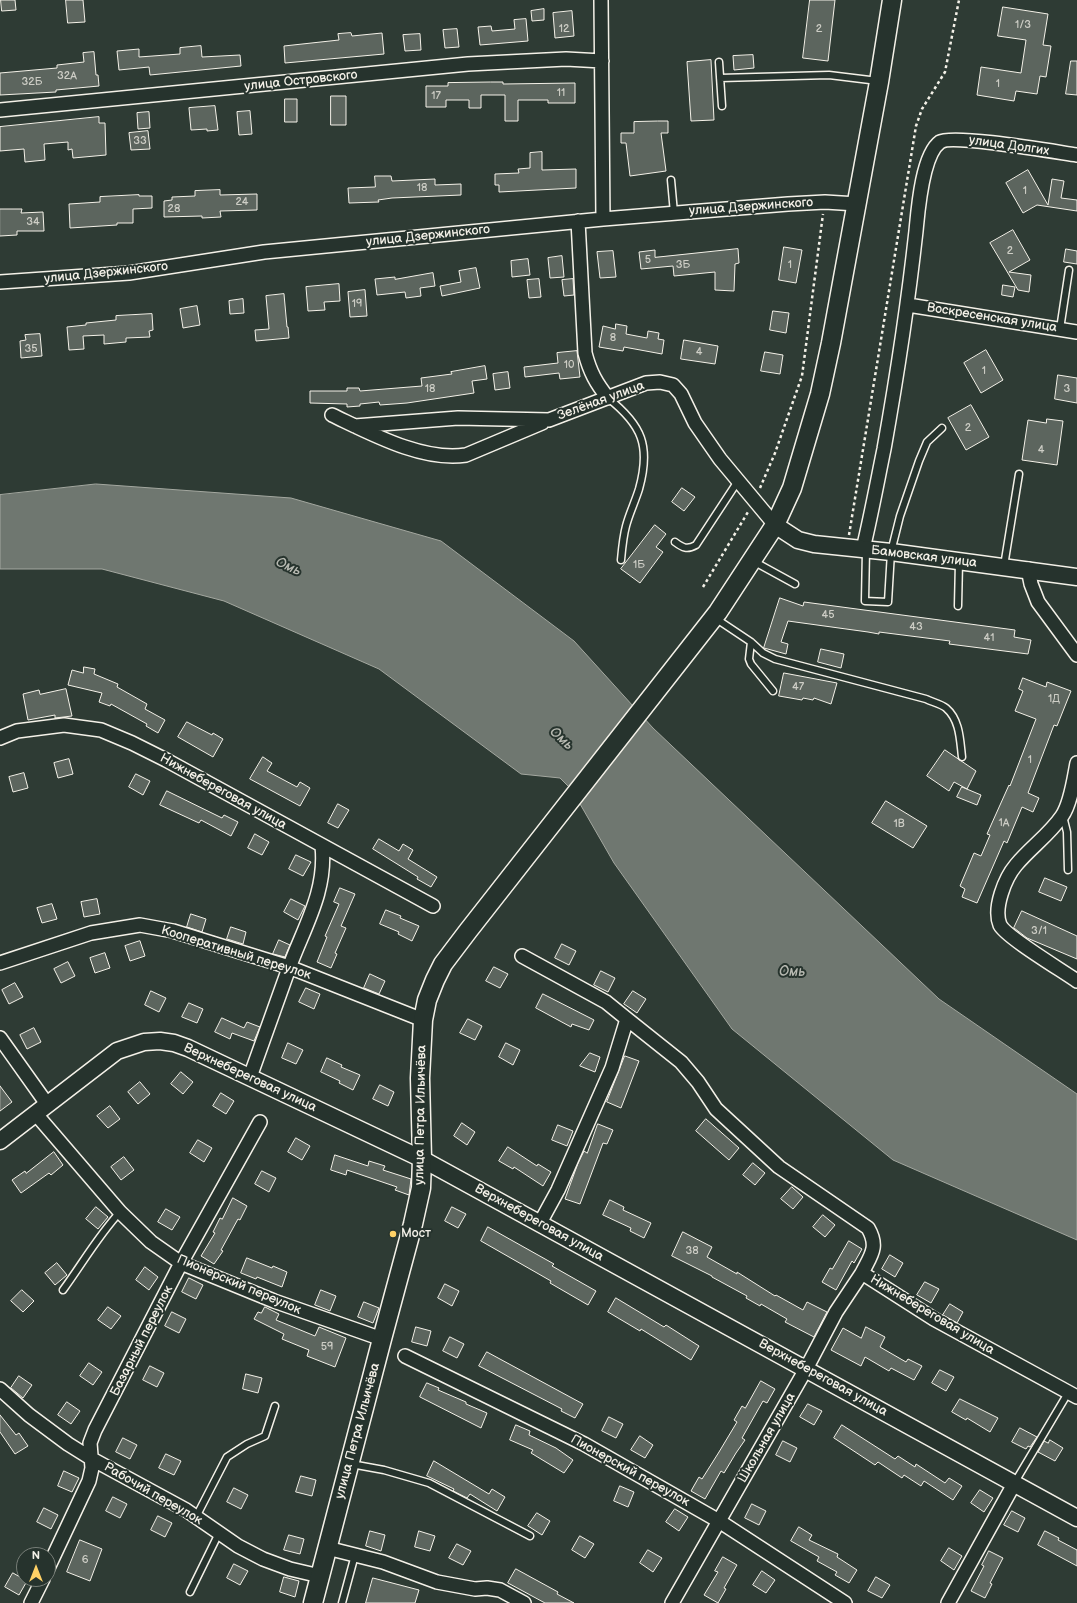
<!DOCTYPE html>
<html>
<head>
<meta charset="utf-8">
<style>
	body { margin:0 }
	#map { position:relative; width:1077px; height:1603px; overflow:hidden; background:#2e3b34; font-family:"Balsamiq Sans",sans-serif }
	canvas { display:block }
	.north { position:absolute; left:16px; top:1547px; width:40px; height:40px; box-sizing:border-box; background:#26332d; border:1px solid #787f78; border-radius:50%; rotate:0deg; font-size:11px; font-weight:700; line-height:16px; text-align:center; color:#f4f1e8 }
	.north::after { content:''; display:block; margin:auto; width:14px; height:18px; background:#ffd166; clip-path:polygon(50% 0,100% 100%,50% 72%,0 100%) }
</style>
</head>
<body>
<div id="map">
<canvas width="1077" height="1603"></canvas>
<div class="north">N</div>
</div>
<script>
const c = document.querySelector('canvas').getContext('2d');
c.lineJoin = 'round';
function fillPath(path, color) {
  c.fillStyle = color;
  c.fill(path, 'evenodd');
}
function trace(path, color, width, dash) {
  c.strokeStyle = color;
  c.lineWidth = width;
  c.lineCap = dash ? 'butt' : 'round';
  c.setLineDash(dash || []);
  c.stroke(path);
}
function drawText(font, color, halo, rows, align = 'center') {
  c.font = font + ' "Balsamiq Sans",sans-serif';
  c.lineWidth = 4;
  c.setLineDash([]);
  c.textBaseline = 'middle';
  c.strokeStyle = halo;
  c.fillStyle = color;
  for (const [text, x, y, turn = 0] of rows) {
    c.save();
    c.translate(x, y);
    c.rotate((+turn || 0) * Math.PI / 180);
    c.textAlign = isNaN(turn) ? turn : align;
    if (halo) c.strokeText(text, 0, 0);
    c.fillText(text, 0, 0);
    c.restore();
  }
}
const water = new Path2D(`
	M96,484l195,14 150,43 133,100 79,87 286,271 138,95v146l-184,-80 -161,-131 -118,-166 -42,-73 -12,-12 -39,-4 -142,-105 -155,-68 -122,-32h-102v-74z`);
const building = new Path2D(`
	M1,0h14l1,10 -14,1z
	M66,0h17l2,22 -17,1z
	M810,0h25l-7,61 -25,-3z
	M1003,7l45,7 -5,31 8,1 -5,31 -6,-1 -3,18 -21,-3 -2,10 -37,-6 4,-28 40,6 5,-33 -28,-4z
	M544,9v11l-12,1 -1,-10z
	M572,11l2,25 -19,2 -2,-25z
	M526,19l2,22 -48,4 -2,-18 13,-1 1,5 23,-2 -1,-9z
	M457,29l2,18 -14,1 -2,-18z
	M351,33l1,3 30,-3 2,21 -99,9 -1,-17 55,-6 -1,-6z
	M420,34l1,16 -16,1 -2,-16z
	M201,46l1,11 38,-2 1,11 -91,9 -1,-8 -30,3 -2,-19 22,-2v8l41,-3v-6z
	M94,52l2,23h2l1,11 -43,4v2l-56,3v-22l57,-5v-3l27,-3 -1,-9z
	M753,55l1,13 -20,2 -1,-14z
	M711,60l3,60 -23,1 -4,-59z
	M1071,61h6v34l-11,-1z
	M491,82h12v2l72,-1v20h-27v-3h-30v21h-13v-26h-24v13h-12v-8h-23v7h-20v-21h22v-3z
	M331,96h15v29h-15z
	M285,99h12v23h-12z
	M215,106l3,24 -11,1v-2l-16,1 -2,-22z
	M250,111l2,23 -13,1 -2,-23z
	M149,112l1,16 -12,1 -1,-16z
	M99,117v6h6l1,32 -33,3 -1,-9 -4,1v-8l-24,2 1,16 -20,2 -1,-13 -24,2v-24z
	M658,121h10v12h-7l5,38 -36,5 -4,-33h-5v-10h13v-11z
	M148,131l2,18 -19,1 -2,-17z
	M542,152v18l34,-1v19l-77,4v-7h-4v-11l24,-1 -1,-4 12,-1v-15z
	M1028,170l20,35 4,-26 12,2 -3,17 16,2v11l-40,-6 -14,8 -17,-30z
	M375,176h16l1,5 43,-2v6l26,-1v11l-69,3 -14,2 1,2 -30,1 -1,-15 27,-1z
	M220,190v5l37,-1v16l-37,1 1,6 -19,1v-2l-38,1v-16l8,-1v-3l23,-1v-5z
	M139,195v1h13v12l-19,1v14h-16v2l-47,3 -1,-24 31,-2v-5z
	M0,209h22l-1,4 22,-1 1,19h-27v4l-17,1z
	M1013,230l17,30 -21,12 22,3 -2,17 -11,-2 -28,-47z
	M784,247l18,3 -6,33 -17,-3z
	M738,249l1,14 -4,1 -1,27 -19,-1v-18l-41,4 -1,-10 -32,3 -2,-17 16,-2v7z
	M1066,249l11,2v13l-13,-2z
	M613,251l3,26 -16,1 -3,-26z
	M562,256l2,21 -14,1 -2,-20z
	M528,259l2,16 -18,2 -1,-16z
	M476,268l4,20 -38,8 -2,-10 21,-4 -2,-11z
	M433,273l2,13 -15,2 1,8 -15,2 -1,-6 -28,3 -2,-16 20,-2v2z
	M539,279l2,18 -12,1 -2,-18z
	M573,279l1,16 -10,1 -2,-16z
	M339,284l1,17 -16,1 1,8 -17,1 -2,-24z
	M1003,285l12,2 -2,10 -11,-2z
	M365,290l2,26 -17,1 -2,-25z
	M284,294l3,33h1l1,11 -33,3 -1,-11 14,-1 -3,-33z
	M243,299l1,14 -14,1 -1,-13z
	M197,306l3,19 -17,3 -3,-19z
	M773,311l16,2 -3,20 -16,-3z
	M152,314l1,16 -4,1 1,6 -24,1v4l-22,2v-9l-21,1 1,13 -15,1 -2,-23 19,-2v-2l30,-3v-4z
	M616,324l11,2 -1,8 21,4 1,-7 11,2 -1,6 6,1 -2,14 -38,-7 -1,4 -24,-4 4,-21 12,3z
	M40,334l2,22 -21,2 -1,-17 6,-1 -1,-5z
	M684,340l34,6 -3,18 -34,-5z
	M986,350l17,30 -22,13 -17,-30z
	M577,351l3,26 -20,2 -1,-6 -34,4 -1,-10 34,-4 -1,-10z
	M765,352l18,3 -3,19 -19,-3z
	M485,366l2,13 -15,2 2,12 -67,10 -27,2 -1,-3 -19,2v2l-13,1v-3l-37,-1v-12h37v-3h12l1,3 62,-5 -1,-8 31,-4 -1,-2z
	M508,372l2,16 -15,2 -2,-16z
	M1058,375l19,3v25l-22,-4z
	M971,405l18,32 -23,13 -18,-32z
	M1047,419l16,2 -6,44 -35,-5 6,-40 18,3z
	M682,488l13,9 -11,14 -12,-9z
	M655,525l11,9 -10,13 7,5 -23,31 -19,-14z
	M780,598l23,8 1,-4 211,28 -1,7 17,3 -3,14 -79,-10 1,-3 -71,-9v2l-11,-2 -80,-11 -7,21 7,2 -2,10 -22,-6z
	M821,649l23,5 -3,14 -23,-6z
	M84,667l11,2 -1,5 24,10 -1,3 30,17 -2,5 20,11 -7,13 -12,-7 1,-2 -36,-20 -1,2 -11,-4 3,-9 -34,-8 4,-15 11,3z
	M784,673l53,10 -6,21 -17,-6 -1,2 -10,-2 -1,2 -23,-4z
	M1023,678l23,9 1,-5 24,9 -14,35 -3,-1 -26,68 11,5 -6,14 -11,-5 -15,36 -3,-2 -27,62 -15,-6 3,-8 -5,-3 14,-33 7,3 9,-21 -3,-1 22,-49 1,1 26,-67 -21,-8 8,-20 -4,-2z
	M66,689l6,27 -17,2v-3l-27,5 -5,-26 16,-4 1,4z
	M187,722l25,13 1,-2 10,6 -10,18 -35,-20z
	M945,750l31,21 -9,18 -13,-7 -5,9 -22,-15z
	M263,757l9,6 -5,8 30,16 3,-5 10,6 -10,18 -50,-27z
	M69,759l4,15 -15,4 -4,-15z
	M24,773l4,15 -15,4 -4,-15z
	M136,774l14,7 -7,14 -14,-8z
	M962,787l19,8 -4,10 -20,-8z
	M167,791l55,27 2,-3 14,7 -7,14 -30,-16 -2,3 -39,-18z
	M886,801l41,25 -14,22 -41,-25z
	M338,804l11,6 -11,18 -10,-5z
	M255,834l14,8 -7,13 -14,-7z
	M379,839l20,12 4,-7 10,6 -5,9 29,18 -6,10 -14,-8 1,-2 -45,-28z
	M296,855l15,7 -8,14 -14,-7z
	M1045,878l22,9 -6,14 -22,-9z
	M340,888l15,6 -14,32 5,2 -11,25 2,1 -6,14 -14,-6 10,-25 -2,-1 14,-32 -5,-2z
	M97,899l3,15 -16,3 -3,-15z
	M291,899l14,7 -7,14 -14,-8z
	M52,904l5,15 -15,4 -5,-15z
	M386,910l15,6 -1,2 19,8 -7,15 -14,-7 1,-2 -19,-8z
	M1022,911l55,25v23l-50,-21 -13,-10z
	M191,914l15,5 -4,13 -15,-5z
	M231,927l15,5 -3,12 -16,-5z
	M279,940l11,5 -5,12 -12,-3z
	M140,941l5,15 -15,5 -5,-15z
	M562,944l14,7 -7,14 -14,-7z
	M105,953l5,15 -15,5 -5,-15z
	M68,962l7,14 -14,7 -7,-14z
	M494,967l14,7 -8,14 -14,-7z
	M601,971l14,7 -7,14 -14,-7z
	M370,974l15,7 -6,13 -15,-6z
	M15,983l8,14 -14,7 -7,-14z
	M306,988l14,6 -6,15 -15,-7z
	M151,991l15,7 -7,14 -14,-7z
	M633,991l13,8 -9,14 -13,-9z
	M543,994l51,26 -5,10 -17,-6 -1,3 -35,-19z
	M189,1003l14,6 -6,14 -15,-6z
	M222,1018l22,10 3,-6 13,5 -6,14 -22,-8 -2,6 -15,-7z
	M468,1019l14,7 -7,14 -15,-7z
	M34,1028l7,14 -14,7 -7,-14z
	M288,1043l15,7 -7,14 -14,-6z
	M506,1043l14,7 -7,15 -14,-8z
	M590,1053l10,4 -5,15 -15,-6z
	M625,1056l14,5 -18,47 -14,-6z
	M327,1058l15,7 -1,2 19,8 -7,15 -14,-7 1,-2 -19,-9z
	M181,1072l12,10 -10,12 -12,-10z
	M140,1082l10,12 -12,10 -10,-12z
	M380,1085l14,7 -6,14 -15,-7z
	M0,1086l12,16 -12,9z
	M221,1093l13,8 -8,13 -13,-8z
	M110,1106l10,13 -12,9 -11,-12z
	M706,1119l33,29 -10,12 -33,-29z
	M462,1123l13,9 -8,13 -13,-9z
	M598,1124l15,6 -6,14 -4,-1 -23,61 -15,-5 13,-36 6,-12 3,2z
	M558,1125l15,6 -6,15 -15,-6z
	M296,1138l14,8 -8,14 -14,-8z
	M198,1140l14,8 -8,14 -14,-9z
	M508,1147l29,19 1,-2 13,8 -8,14 -29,-19 -1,2 -14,-8z
	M54,1152l9,13 -12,10 -2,-2 -28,20 -9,-13 13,-9 1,2z
	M335,1155l33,11 1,-5 16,5 -2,4 28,9 -2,16 -14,-5 2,-3 -50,-17 -1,5 -15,-5z
	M124,1157l10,13 -13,10 -10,-13z
	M753,1163l12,10 -10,12 -12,-10z
	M262,1171l14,7 -7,14 -14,-8z
	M792,1187l11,10 -10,12 -12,-10z
	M233,1198l14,8 -7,14 -2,-1 -17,31 2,1 -9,13 -13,-8 14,-23 -2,-1 7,-14 2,1z
	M610,1200l14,7 -1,3 28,13 -7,15 -14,-7 1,-3 -28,-13z
	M96,1207l12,10 -10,12 -12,-10z
	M452,1207l14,7 -8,14 -13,-7z
	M166,1209l14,8 -8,13 -14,-8z
	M823,1215l12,10 -10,12 -12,-10z
	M488,1227l66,37 -2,2 44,25 -8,14 -38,-22 1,-2 -70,-40z
	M683,1232l29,15 -5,10 30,17v-2l38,24 1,-1 27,15 4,-8 20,10 -13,25 -29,-15 2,-3 -26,-15 -1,2 -14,-8 1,-2 -35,-19v-1l-40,-20z
	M849,1241l13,8 -8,14 -2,-2 -16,29 -14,-8 8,-14 2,1z
	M890,1255l13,8 -8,14 -13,-8z
	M247,1258l25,10 1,-2 14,6 -5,15 -25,-10 -1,2 -15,-6z
	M57,1263l10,12 -12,10 -10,-12z
	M145,1267l13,10 -9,13 -13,-10z
	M189,1278l14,7 -7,14 -14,-7z
	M925,1282l14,7 -8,14 -14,-8z
	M445,1284l14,7 -7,15 -14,-8z
	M22,1290l12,11 -11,11 -12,-11z
	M321,1290l15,6 -6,15 -15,-6z
	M616,1298l48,29 2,-2 33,21 -8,14 -50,-31 -1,2 -32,-19z
	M364,1302l15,6 -6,15 -15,-6z
	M950,1304l13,8 -6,11 -14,-8z
	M108,1307l13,9 -10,13 -13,-9z
	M265,1307l14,7 -3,6 39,16 4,-9 27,11 -11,29 -28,-11 2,-6 -27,-11 2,-5 -30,-15 4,-7 3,1z
	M172,1312l14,7 -7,14 -14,-7z
	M416,1327l15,4 -4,15 -15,-4z
	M866,1327l19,10 -5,10 26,15 2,-3 14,7 -8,14 -23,-12 -2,3 -24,-14 -4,9 -30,-16 12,-22 18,10z
	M450,1337l14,7 -7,14 -14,-7z
	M487,1352l96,52 -8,14 -14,-7 1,-2 -83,-43z
	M89,1363l13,9 -9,13 -13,-9z
	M150,1366l14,7 -7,14 -14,-7z
	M940,1370l14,7 -8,14 -14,-8z
	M246,1374l16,4 -4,15 -15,-4z
	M19,1376l13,9 -9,13 -12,-10z
	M761,1381l14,8 -8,14 -4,-2 -21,37 3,2 -9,13 -12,20 -3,-2 -16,28 -14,-8 8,-14 3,2 17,-27 18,-30 -3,-2 8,-14 3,2z
	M427,1383l12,5 -1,2 28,12v2l21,9 -6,15 -61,-31z
	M960,1399l38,19 -8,14 -23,-14 -1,2 -14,-8z
	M67,1402l13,9 -9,13 -13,-9z
	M808,1404l14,7 -8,14 -14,-8z
	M0,1415l16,20 3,-2 9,13 -13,8 -15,-22z
	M609,1417l14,7 -7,14 -14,-7z
	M516,1425l14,6 -1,4 27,13 17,12 -9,13 -33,-20 2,-3 -23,-10z
	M842,1425l53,34 3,-3 17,11 1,-3 29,19 4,-5 13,8 -9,14 -29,-19 -3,5 -17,-11 -2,3 -24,-16 -3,3 -41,-27z
	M1020,1428l17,9 -7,10 -2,-1 -2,3 -14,-7z
	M640,1436l13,9 -8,13 -14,-8z
	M123,1438l14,7 -7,14 -14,-7z
	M1050,1440l13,8 -8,13 -17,-9 6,-11 4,2z
	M783,1441l14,7 -7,14 -14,-7z
	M166,1454l15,7 -7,14 -15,-7z
	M434,1461l55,33 3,-5 13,8 -8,14 -27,-17 -3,4 -14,-7 1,-2 -27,-13z
	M64,1471l15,7 -7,14 -14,-6z
	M301,1476l15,4 -4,16 -16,-4z
	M620,1486l14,6 -6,15 -14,-6z
	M234,1488l14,7 -7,14 -14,-7z
	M980,1490l13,8 -9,14 -13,-9z
	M113,1497l14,7 -7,14 -14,-7z
	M752,1504l14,7 -7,14 -14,-7z
	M44,1508l14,7 -7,14 -14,-7z
	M675,1509l13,8 -9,14 -13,-9z
	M1012,1511l13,7 -7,14 -14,-7z
	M537,1513l13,8 -8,14 -14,-9z
	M158,1516l14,7 -7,14 -14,-7z
	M799,1527l13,8 -3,5 29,14 -1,3 20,13 -8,13 -14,-8 2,-3 -20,-11 2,-4 -28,-16z
	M370,1531l15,4 -4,16 -15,-5z
	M419,1531l16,5 -5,15 -15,-4z
	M1045,1531l14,7 -1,2 19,10v16l-39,-21z
	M289,1535l15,4 -4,15 -16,-4z
	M580,1536l14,8 -9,14 -13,-8z
	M80,1540l22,9 -12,32 -23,-9z
	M457,1544l14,7 -8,14 -14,-7z
	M949,1548l13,8 -8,14 -13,-9z
	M648,1550l14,8 -9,14 -13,-9z
	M989,1551l14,7 -13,25 2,1 -7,14 -14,-7 13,-25 -2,-1z
	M723,1557l14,8 -13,23 2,1 -8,14 -14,-8 14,-23 -3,-1z
	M234,1564l14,7 -8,14 -13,-7z
	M516,1569l42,23 -1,2 17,9h-29l-37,-20z
	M762,1571l13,9 -9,13 -13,-8z
	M13,1573l14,8 -8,14 -14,-8z
	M284,1577l15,4 -4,16 -15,-5z
	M876,1577l14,8 -8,13 -14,-7z
	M373,1578l46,12 -4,13h-49z`);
const path = new Path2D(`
	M760,488l15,-35 27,-77 21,-162
	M849,535l67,-409 6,-17 23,-37 14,-72
	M703,587l45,-75`);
const service = new Path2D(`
	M719,62l3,44
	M720,78l109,-3 49,6
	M671,180l3,33
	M1060,329l9,-59
	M608,398c34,27 43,48 31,91 -4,13 -10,25 -13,37 -3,11 -4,23 -5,34
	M675,542c8,6 12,8 21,3l42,-64
	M866,550l-1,51 23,1 3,-50 9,-36 19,-55 8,-19 15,-14
	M753,561l42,23
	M1004,566l15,-92
	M958,606l1,-44
	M715,618l36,24 12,11 12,6 151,40c6,3 15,5 20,9 14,12 14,32 16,49
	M751,642l-2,17 2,5 22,27
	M1063,816l4,16 1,38
	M63,1290c19,-26 35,-54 57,-78
	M351,1464l33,6 45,13 101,53
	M1015,1482l53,-89
	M196,1517l31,-60 20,-13 18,-8 10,-30
	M190,1592l29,-59
	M342,1603l13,-48`);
const minor = new Path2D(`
	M601,0l2,219
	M0,110l468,-46 98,-5 36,2
	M578,221l7,132c5,19 11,30 23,45
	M0,282l129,-9 135,-21 339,-33 185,-15 37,-2 32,2
	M908,305l169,27
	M332,415c38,18 91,47 134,40l76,-32
	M355,426l103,-8 91,2 97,-37 14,-1 13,3 8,9 14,29 25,36 55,66
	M863,549c8,-33 14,-66 21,-100 13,-73 24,-145 32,-218 2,-21 6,-76 24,-89 12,-8 116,10 137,13
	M1028,569l3,15 7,18 39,53
	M0,738l17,-7 47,-6 37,5 31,13 34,17 267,146
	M1077,763c-3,15 -6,40 -15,53 -13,19 -31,31 -46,49 -11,13 -23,43 -16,60 6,12 63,46 77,56
	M522,956l84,46 21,17 54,43 17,20 18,27 63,58 89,61c11,19 3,27 -6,45l72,46 143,78
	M0,963l91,-30 49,-8 33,6 116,36 134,53
	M0,1038l47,66
	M250,1077c13,-36 26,-73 39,-109 15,-41 38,-77 33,-122
	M35,1113l85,99 31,30 30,21 93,38 108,38
	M540,1223l18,-33 54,-122 15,-49
	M405,1356l179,88 135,77 126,82
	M0,1389l29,26 39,29 24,15 94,51 52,36 25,13 27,10 30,7
	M327,1548l56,14 54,20 38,7 12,-1 13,2 24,13
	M48,1568l41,-87 3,-13 -2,-25 5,-13 86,-167 79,-141
	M31,1603l12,-24
	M672,1603l134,-234 30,-57 26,-39
	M948,1603l66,-119`);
const tertiary = new Path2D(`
	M775,525l23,15 16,4 77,8 186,25
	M0,1141l117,-90 27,-9 16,-1 14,2 14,5 234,111 655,359`);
const secondary = new Path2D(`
	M313,1603l69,-264 31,-115 8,-36 1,-29 -2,-81 3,-58 4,-20 8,-20 8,-16 25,-33 250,-319 57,-87 17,-37 28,-94 11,-51 48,-261 13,-82`);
const markers = [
	[393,1234,4,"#ffd166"]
];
const numberNames = [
	["1/3",1023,25],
	["12",564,29],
	["2",819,29],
	["32А",67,76],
	["32Б",32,82],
	["1",998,84],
	["11",561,93],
	["17",436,96],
	["33",140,141],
	["18",422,188],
	["1",1025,191],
	["24",242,202],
	["28",174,209],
	["34",33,222],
	["2",1010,251],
	["5",648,260],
	["3Б",683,265],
	["1",790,265],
	["19",357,304],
	["8",613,338],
	["35",31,349],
	["4",699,352],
	["10",569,365],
	["1",984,371],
	["18",430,389],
	["3",1067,389],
	["2",968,428],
	["4",1041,450],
	["1Б",639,565],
	["45",828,615],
	["43",916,627],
	["41",989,638],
	["47",798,687],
	["1Д",1054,699],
	["1",1030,760],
	["1А",1004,823],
	["1В",899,824],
	["3/1",1039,931],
	["38",692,1251],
	["59",327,1347],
	["6",85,1560]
];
const streetNames = [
	["улица Островского",301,81,-6],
	["улица Долгих",1009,146,8],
	["улица Дзержинского",751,207,-4],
	["улица Дзержинского",428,236,-6],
	["улица Дзержинского",106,273,-6],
	["Воскресенская улица",992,318,9],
	["Зелёная улица",601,401,-20],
	["Бамовская улица",924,557,7],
	["Нижнебереговая улица",223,792,29],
	["Кооперативный переулок",236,953,17],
	["Верхнебереговая улица",250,1078,25],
	["улица Петра Ильичёва",421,1115,-89],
	["Верхнебереговая улица",539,1223,29],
	["Пионерский переулок",239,1285,23],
	["Нижнебереговая улица",932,1315,31],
	["Базарный переулок",142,1341,-63],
	["Верхнебереговая улица",823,1378,29],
	["улица Петра Ильичёва",358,1431,-75],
	["Школьная улица",767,1438,-60],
	["Пионерский переулок",630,1471,29],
	["Рабочий переулок",153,1494,30]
];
const poiNames = [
	["Мост",401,1234]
];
const waterNames = [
	["Омь",288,567,25],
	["Омь",561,739,43],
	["Омь",792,972]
];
fillPath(water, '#6f7770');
trace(water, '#a4a8a0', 1);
fillPath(building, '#5c655e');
trace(building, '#f4f1e8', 1);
trace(service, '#f4f1e8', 9);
trace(minor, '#f4f1e8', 16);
trace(tertiary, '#f4f1e8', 19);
trace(secondary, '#f4f1e8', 21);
trace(path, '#f4f1e8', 2.5, [3, 3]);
trace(service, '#26332d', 6);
trace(minor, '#26332d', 13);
trace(tertiary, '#26332d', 16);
trace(secondary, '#26332d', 18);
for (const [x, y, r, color] of markers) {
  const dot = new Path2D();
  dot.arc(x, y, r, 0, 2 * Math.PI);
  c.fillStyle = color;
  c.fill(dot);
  trace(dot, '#26332d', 1.5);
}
drawText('11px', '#cecec6', null, numberNames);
drawText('13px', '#f4f1e8', '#26332d', streetNames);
drawText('13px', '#f4f1e8', '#26332d', poiNames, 'left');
drawText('italic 14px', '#b8bab2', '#26332d', waterNames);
</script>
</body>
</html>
